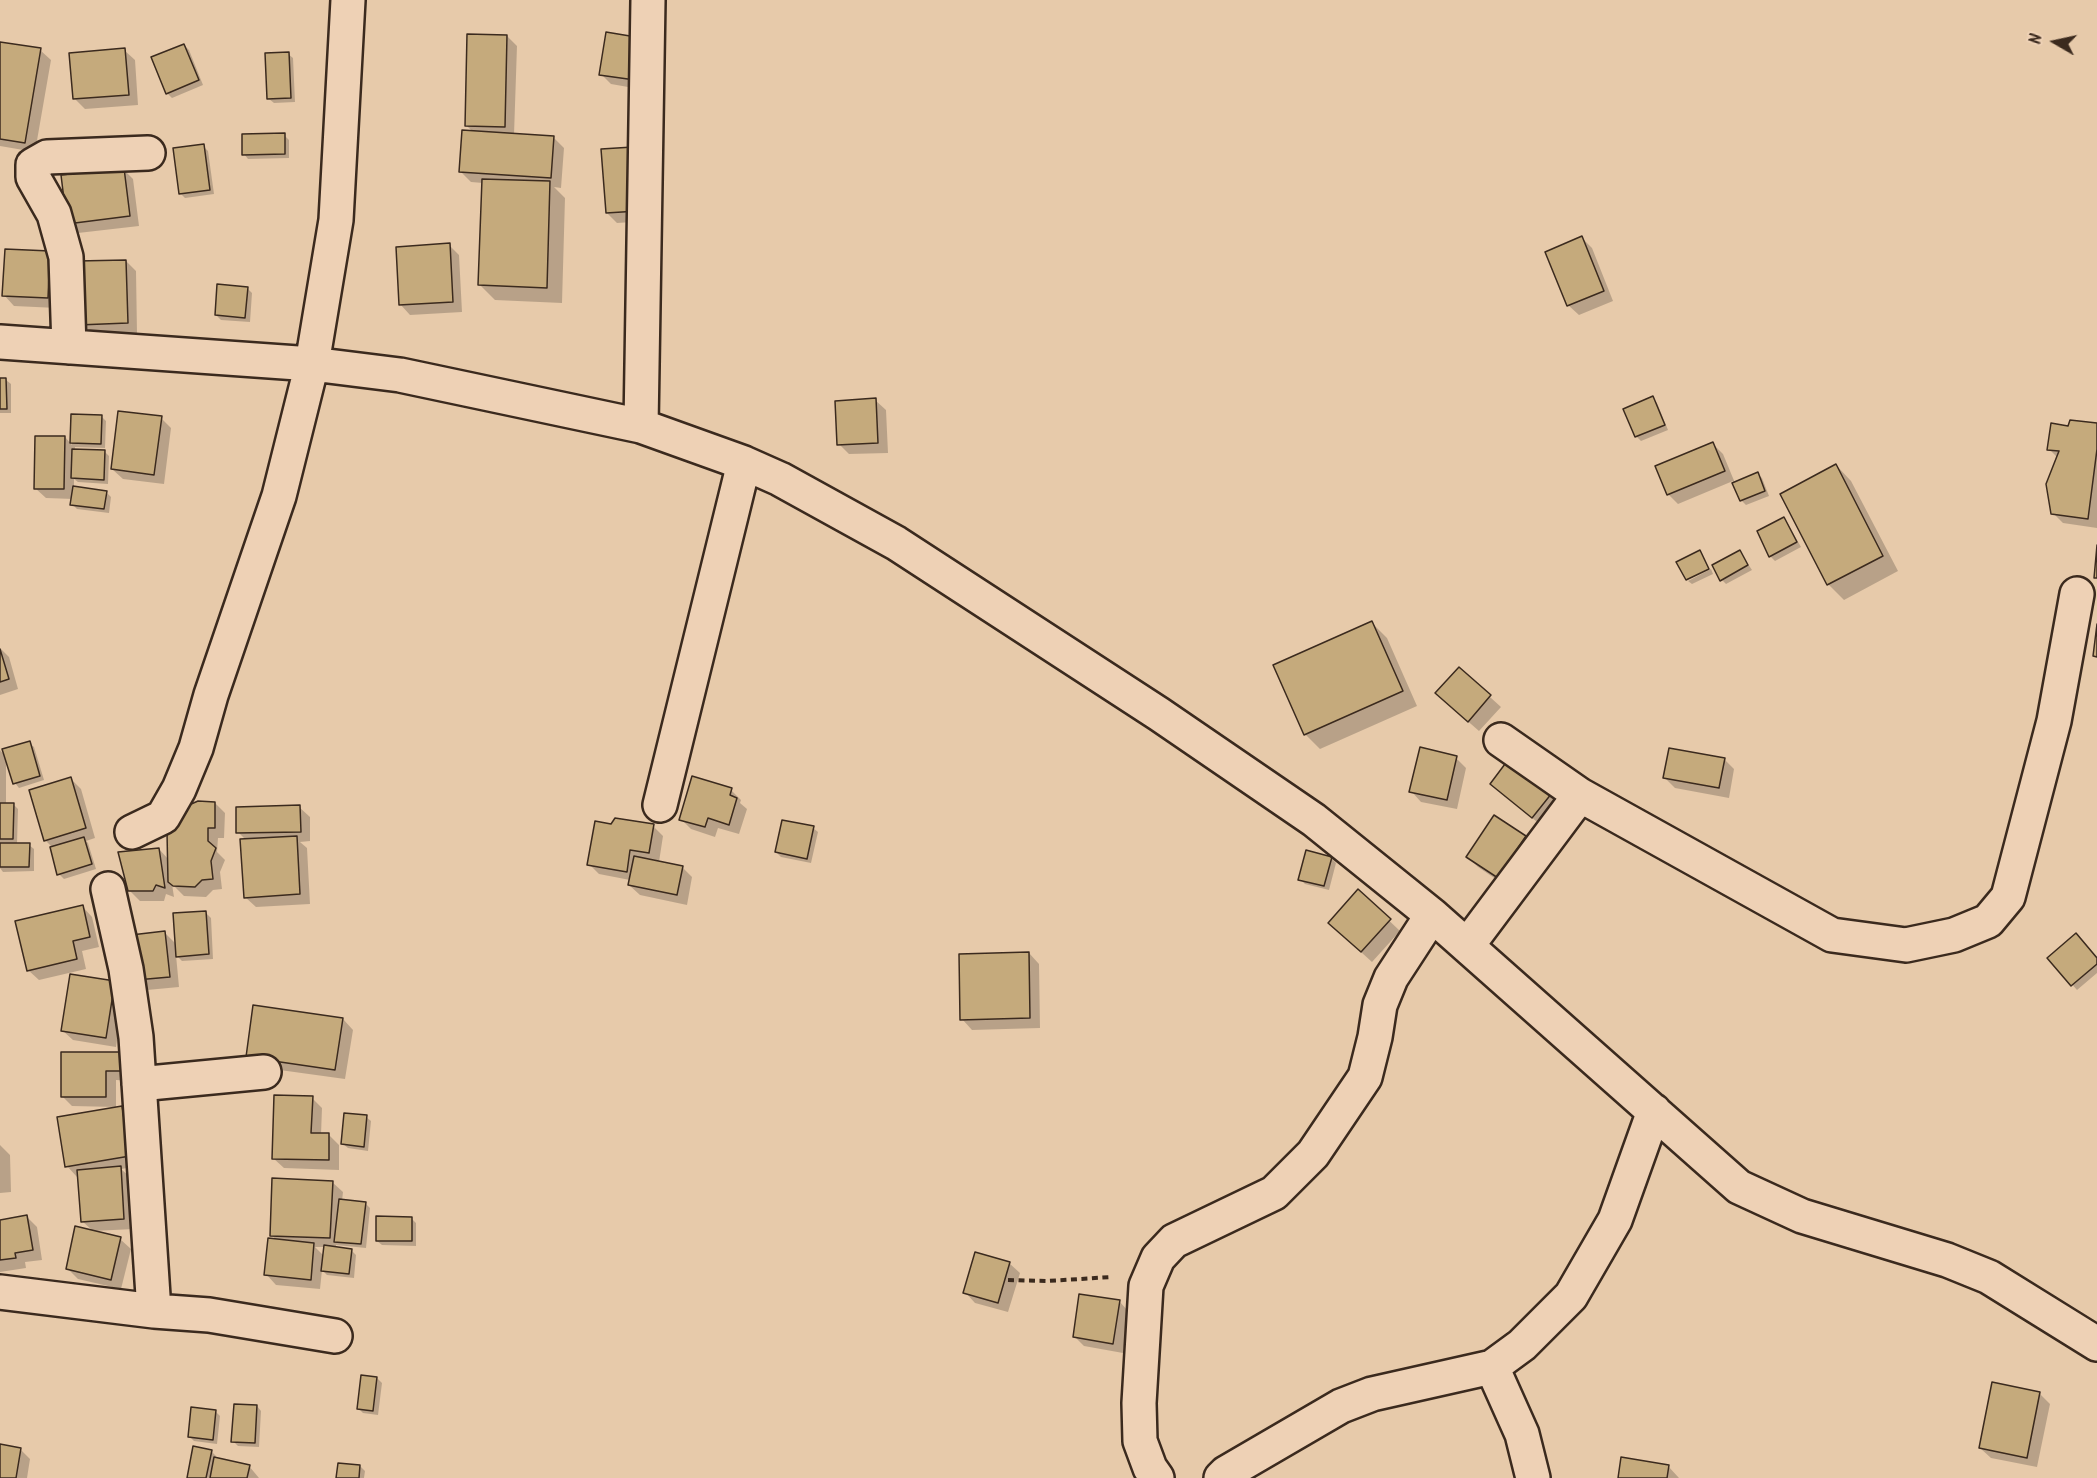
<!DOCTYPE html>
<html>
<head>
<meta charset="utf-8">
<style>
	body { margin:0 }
	#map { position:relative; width:2097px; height:1478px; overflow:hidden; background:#e7caaa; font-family:Kalam,sans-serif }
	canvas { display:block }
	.north { position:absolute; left:2025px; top:12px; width:60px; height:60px; -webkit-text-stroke:4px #eed1b5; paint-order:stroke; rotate:279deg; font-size:16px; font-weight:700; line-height:24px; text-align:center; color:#3b2a1e }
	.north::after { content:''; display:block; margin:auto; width:21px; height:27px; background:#3b2a1e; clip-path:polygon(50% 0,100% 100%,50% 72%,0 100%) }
</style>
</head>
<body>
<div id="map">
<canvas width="2097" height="1478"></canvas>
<div class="north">N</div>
</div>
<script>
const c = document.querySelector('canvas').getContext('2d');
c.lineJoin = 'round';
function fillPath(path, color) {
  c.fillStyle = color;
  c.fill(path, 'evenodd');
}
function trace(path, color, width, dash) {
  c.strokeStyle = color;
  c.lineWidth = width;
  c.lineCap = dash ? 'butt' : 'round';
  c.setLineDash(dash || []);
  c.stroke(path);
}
const shadow = new Path2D(`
	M607,34l38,56 -34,-6 -10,-10z
	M507,36l10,10 -3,89 39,2 11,11 -3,40 -7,-1 11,11 -3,105 -67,-3 -15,-15 3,-102 -12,-1 -10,-10 12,-40 -7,-7z
	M0,43l40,7 11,10 -16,92 -35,-6z
	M184,45l5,5 14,35 -31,13 -5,-5z
	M124,50l11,10 3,45 -53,4 -10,-10z
	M288,54l5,4 2,44 -21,1 -5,-4z
	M284,135l5,5v18l-41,1 -4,-5z
	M203,146l5,5 6,43 -29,4 -5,-5z
	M603,151l44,70 -30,2 -10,-10z
	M123,169l10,10 6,47 -61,7 -10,-10z
	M1582,238l10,10 21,53 -34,14 -11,-10z
	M449,245l10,10 3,57 -52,3 -10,-11z
	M50,253l7,55 -43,-2 -10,-11z
	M126,261l10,10 1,62 -47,1 -10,-10z
	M247,288l5,5 -2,29 -29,-2 -5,-5z
	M0,380h6l5,4v29h-11z
	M1652,398l5,5 11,27 -27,11 -5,-5z
	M875,400l11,10 2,43 -39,1 -10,-10z
	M73,415l28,1 5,5 -1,27 -30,-1v3l29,1 5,5 -1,28 -30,-2 -4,-3v9l32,4 5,5 -2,16 -32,-4 -5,-5 1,-5 -27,-1 -11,-10 30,-51 7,8z
	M161,418l10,10 -7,56 -41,-5 -11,-10z
	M2097,424v104l-34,-5 -10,-10 5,-55 -9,-9 20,-21z
	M1713,444l10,10 12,29 22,-9 5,4 7,18 -23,9 -5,-5 -8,-19 -55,23 -10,-10z
	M1836,465l15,16 47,90 -54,29 -16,-16z
	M1784,519l4,5 13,23 -26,14 -5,-5z
	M1740,552l12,18 -26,14 -4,-4z
	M1711,569l2,5 -21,10 -4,-3z
	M1372,623l15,15 30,68 -97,43 -15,-15z
	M0,648l9,9 9,32 -18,6z
	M1459,669l42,38 -22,24 -32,-28z
	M29,743l5,4 10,33 -25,8 -4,-5 -9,-25v46h7l5,5 -1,35 12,1 5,4v22l-31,1 -3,-4v-118l6,7z
	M1456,758l10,10 -9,41 -36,-7 -10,-11z
	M1724,759l10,10 -5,29 -54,-10 -10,-10z
	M71,779l10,10 14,49 -9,3 2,2 8,26 -32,10 -5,-5 -6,-26 -8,-8z
	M1492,784l59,10 10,10 -18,23z
	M731,790l10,10 -1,3 7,6 -8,25 -21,-6 -3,9 -24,-8 -10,-10z
	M215,803l10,10 -1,25h-6l-1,14 8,8 -5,12 2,17 -9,1 -7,7 -22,-1 -12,-12 2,13 -8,-3 -2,7h-24l-10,-10 29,-42 10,11v-23l-4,-4z
	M299,807l11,10v24l-10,1 7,6 3,56 -54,3 -11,-10 1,-57 -8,-8z
	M612,826h41l10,10 -4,26 23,5 10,10 -5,28 -47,-10 -11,-10 1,-5 -31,-6 -10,-10z
	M813,828l5,4 -7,31 -30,-6 -5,-5z
	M1525,837l10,10 -26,41 -31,-21 -10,-10z
	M1331,858l5,5 -7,27 -24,-6 -5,-5z
	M1358,891l42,40 -28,31 -32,-29z
	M82,906l10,11 7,30 -17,4 4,18 -47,11 -11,-10z
	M206,913l5,5 2,41 -31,2 -6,-6 3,32 -32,3 -10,-10 28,-47 12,12z
	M1029,953l10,11 1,64 -68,2 -10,-11z
	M2049,958l48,1v14l-20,17z
	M71,976l53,17 -8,54 -43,-7 -11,-10z
	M254,1007l89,12 10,11 -8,49 -87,-12z
	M123,1054l10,27 -17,-1v27l-44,-1 -10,-10z
	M312,1098l10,10 -1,27h8l10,10v25l-55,-2 -11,-10z
	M121,1107l11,11 8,48 -19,3 10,9 3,51 -41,2 -11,-10 -3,-45 -2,1 -10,-11z
	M366,1117l5,4 -3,30 -20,-3 -5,-4z
	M0,1145l10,10 1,37 -11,1z
	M332,1182l11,10 -1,9 23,2 5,5 -4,40 -30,-3v3l15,2 5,5 -2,23 -27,-3 -5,-5 -2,19 -44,-4 -10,-11 11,-33 -5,-6zM315,1247h10l-1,9z
	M27,1217l10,10 5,33 -17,2 1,6 -26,4v-51z
	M411,1218l5,5v23l-34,-1 -5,-4z
	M120,1239l11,10 -10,40 -43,-10 -11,-11z
	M1009,1263l11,10 -12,39 -33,-9 -10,-11z
	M1119,1301l10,11 -6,41 -39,-7 -10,-10z
	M377,1378l5,5 -4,32 -15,-2 -5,-5z
	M2039,1393l11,11 -13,63 -46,-9 -11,-10z
	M257,1406l4,5 -2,36 -21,-1 -5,-5z
	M216,1412l4,4 -3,28 -23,-3 -5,-5z
	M0,1446l20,3 10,10 -3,19h-27z
	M211,1451l5,5 -1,3 34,7 10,12h-71z
	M360,1466l5,5 -1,7h-26z
	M1668,1466l11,12h-60z`);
const building = new Path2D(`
	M606,32l36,6 -7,42 -36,-5z
	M467,34l40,1 -2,92 -40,-1z
	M0,42l41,6 -16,95 -25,-4z
	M184,44l15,36 -33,14 -15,-37z
	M125,48l4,47 -56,4 -4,-46z
	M289,52l2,46 -24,1 -2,-46z
	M462,130l92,6 -3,42 -92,-6z
	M285,133v21l-43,1v-21z
	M204,144l6,46 -31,4 -6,-46z
	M633,147l5,64 -32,2 -5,-64z
	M124,168l6,48 -63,8 -6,-49z
	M482,179l68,2 -3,107 -69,-3z
	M1582,236l22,55 -37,15 -22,-54z
	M450,243l3,59 -54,3 -3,-58z
	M5,249l45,2 -2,47 -46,-2z
	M126,260l2,63 -50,2 -1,-64z
	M217,284l31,3 -3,31 -30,-3z
	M0,378h6l1,31h-7z
	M1653,396l12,29 -30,12 -12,-28z
	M876,398l2,45 -41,2 -2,-44z
	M118,411l44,5 -8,59 -43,-6z
	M71,414l31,1 -1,29 -31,-1z
	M2070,420l27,3v26l-9,70 -37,-5 -5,-30 13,-33 -12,-1 4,-27 17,3z
	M35,436h30l-1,53h-30z
	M1713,442l12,29 -58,24 -12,-29z
	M72,449l33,1 -1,30 -33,-2z
	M1836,464l47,92 -56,29 -47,-91z
	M1758,472l7,19 -25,10 -8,-18z
	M73,486l34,5 -3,18 -34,-4z
	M1784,517l13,25 -28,15 -12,-26z
	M2097,545v33h-3z
	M1700,550l9,19 -23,11 -10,-18z
	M1740,550l8,15 -28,16 -8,-16z
	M1372,621l31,70 -99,44 -31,-70z
	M2097,624v33l-4,-1z
	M0,649l9,30 -9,3z
	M1459,667l32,28 -23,27 -33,-29z
	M30,741l10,35 -27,8 -11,-35z
	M1420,747l37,9 -10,44 -38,-8z
	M1669,748l56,10 -6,30 -56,-10z
	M1508,760l44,33 -20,25 -42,-34z
	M692,776l40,12 -2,7 7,3 -8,27 -21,-7 -3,9 -26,-7z
	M71,777l15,51 -42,13 -15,-51z
	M198,801l17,1v26h-7v13l8,7 -5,13 2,18 -11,1 -7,7 -22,-1 -5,-4 -1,-50 5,-24 17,-3z
	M0,803h14l-1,36h-13z
	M300,805l1,27 -65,1v-26z
	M1494,815l32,21 -28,42 -32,-21z
	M615,818l39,6 -5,29 -19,-3 -3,22 -40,-7 8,-44 16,3z
	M782,820l32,6 -7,33 -32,-7z
	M297,836l3,58 -56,4 -4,-59z
	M84,837l8,27 -35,11 -7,-28z
	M0,843h30l-1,24h-29z
	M159,848l6,40 -9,-3 -3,6h-25l-10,-39z
	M1306,850l26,7 -8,29 -26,-6z
	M634,856l49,10 -6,29 -49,-10z
	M1358,889l33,30 -30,33 -33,-29z
	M83,905l7,32 -17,4 4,18 -50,12 -12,-50z
	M206,911l3,43 -33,3 -3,-44z
	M165,931l5,46 -34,3 -5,-45z
	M2076,933l21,25v6l-26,22 -24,-28z
	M1029,952l1,66 -70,2 -1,-66z
	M70,974l45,7 -9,57 -45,-7z
	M253,1005l90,13 -8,52 -89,-13z
	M61,1052h63v19h-18v26h-45z
	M274,1095l39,1 -2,37h18v27l-57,-1z
	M122,1106l8,50 -65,11 -8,-50z
	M344,1113l23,2 -3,32 -23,-3z
	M121,1166l3,53 -43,3 -4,-52z
	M272,1178l61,3 -3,57 -60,-2z
	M339,1199l27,3 -5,42 -27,-2z
	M27,1215l6,35 -18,3 1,5 -16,2v-40z
	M376,1216l36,1v24h-36z
	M75,1226l46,11 -10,43 -45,-11z
	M268,1238l46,5 -3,37 -47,-5z
	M324,1245l28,4 -3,25 -28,-3z
	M975,1252l35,10 -12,41 -35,-10z
	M1079,1294l41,6 -7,44 -40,-7z
	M361,1375l16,2 -4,34 -16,-2z
	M1992,1382l48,10 -13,66 -48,-10z
	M234,1404l23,1 -2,38 -24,-1z
	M191,1407l25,3 -3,30 -25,-3z
	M0,1444l21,4 -5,30h-16z
	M193,1446l19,4 -6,28h-19z
	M214,1457l36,8 -3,13h-37z
	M1621,1457l48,8 -2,13h-49z
	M338,1463l22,2 -1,13h-23z`);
const path = new Path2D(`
	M1008,1280l39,1 65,-4`);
const minor = new Path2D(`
	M0,342l312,22 88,11 241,51 103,37 36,16 116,64 263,171 155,106 118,95 307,272 63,29 145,44 42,17 108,67
	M69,347l-3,-90 -12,-43 -21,-37v-12l14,-8 101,-4
	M641,426l7,-426
	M1501,740l79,55 252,140 74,10 48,-10 34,-14 20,-24 46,-176 23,-127
	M660,805l84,-342
	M132,832l31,-15 16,-28 17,-41 15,-53 68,-199 33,-132 24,-144 12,-220
	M108,889l18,80 10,68 18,274
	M1467,946l113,-151
	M139,1084l125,-12
	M0,1292l154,19 55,4 126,21
	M1492,1367l30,67 11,44
	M1157,1478l-7,-10 -10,-27 -1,-38 7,-117 12,-28 16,-17 100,-48 39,-39 52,-77 10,-40 5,-32 11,-27 41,-63
	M1221,1478l5,-5 115,-67 31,-12 120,-27 30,-22 49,-49 44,-76 39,-109`);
fillPath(shadow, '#0003');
fillPath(building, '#c5aa7c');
trace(building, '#3b2a1e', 1.5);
trace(minor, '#3b2a1e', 38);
trace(path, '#3b2a1e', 4, [6, 4.5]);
trace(minor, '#eed1b5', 33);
</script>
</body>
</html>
